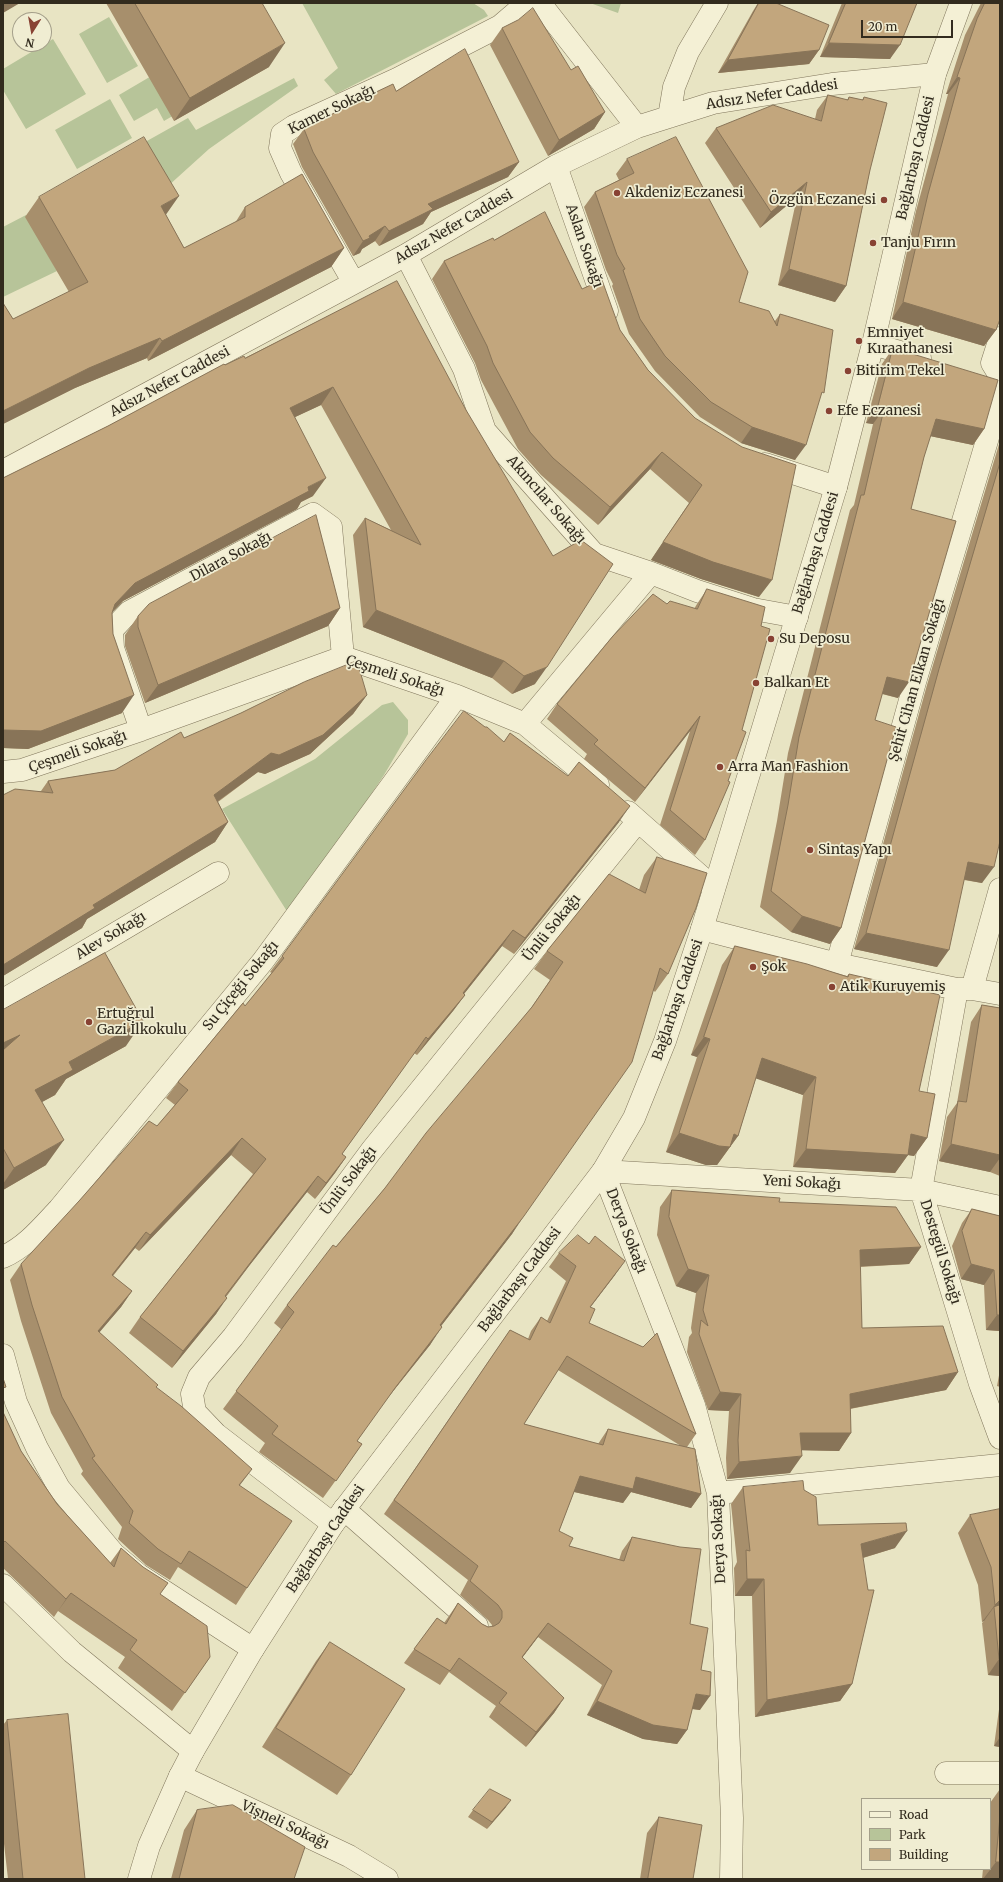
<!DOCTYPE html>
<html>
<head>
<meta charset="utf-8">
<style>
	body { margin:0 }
	#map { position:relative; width:1003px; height:1882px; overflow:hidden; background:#e8e4c3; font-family:Merriweather,serif }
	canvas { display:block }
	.frame { position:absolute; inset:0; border:4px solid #322b1e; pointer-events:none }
	.legend { position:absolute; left:861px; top:1798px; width:130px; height:72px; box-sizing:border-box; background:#f0edd2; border:1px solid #a49f8a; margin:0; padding:5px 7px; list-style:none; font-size:12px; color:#322b1e }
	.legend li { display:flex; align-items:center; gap:8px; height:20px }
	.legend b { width:20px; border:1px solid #a49f8a }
	.north { position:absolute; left:12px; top:12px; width:40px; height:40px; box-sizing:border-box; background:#f0edd2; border:1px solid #a49f8a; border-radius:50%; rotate:191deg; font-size:11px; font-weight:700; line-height:16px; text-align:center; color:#322b1e }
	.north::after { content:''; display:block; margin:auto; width:14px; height:18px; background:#884233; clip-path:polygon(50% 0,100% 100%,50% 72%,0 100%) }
	.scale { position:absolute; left:861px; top:20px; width:92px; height:18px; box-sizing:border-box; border:2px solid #322b1e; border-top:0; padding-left:5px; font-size:12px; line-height:14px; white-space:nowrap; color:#322b1e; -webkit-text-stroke:3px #f0edd2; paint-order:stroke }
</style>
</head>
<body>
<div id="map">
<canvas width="1003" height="1882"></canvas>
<div class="frame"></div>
<ul class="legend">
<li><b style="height:5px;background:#f4f0d5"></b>Road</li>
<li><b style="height:11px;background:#b7c499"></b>Park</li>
<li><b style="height:11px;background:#c2a67d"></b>Building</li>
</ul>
<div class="north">N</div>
<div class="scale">20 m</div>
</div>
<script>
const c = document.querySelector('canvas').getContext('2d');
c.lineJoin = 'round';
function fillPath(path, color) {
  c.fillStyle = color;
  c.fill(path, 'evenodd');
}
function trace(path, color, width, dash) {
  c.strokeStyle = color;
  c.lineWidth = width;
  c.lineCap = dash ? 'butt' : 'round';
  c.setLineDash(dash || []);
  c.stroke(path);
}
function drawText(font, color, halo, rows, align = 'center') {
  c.font = font + ' Merriweather,serif';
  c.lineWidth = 3.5;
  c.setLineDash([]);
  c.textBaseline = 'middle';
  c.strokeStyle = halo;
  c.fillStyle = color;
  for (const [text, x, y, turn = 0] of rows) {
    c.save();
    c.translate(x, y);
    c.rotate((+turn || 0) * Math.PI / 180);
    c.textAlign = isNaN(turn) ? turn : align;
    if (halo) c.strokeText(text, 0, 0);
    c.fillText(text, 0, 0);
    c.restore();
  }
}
const green = new Path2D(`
	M302,3h171l11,7 4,6 -152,78 -12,-14 14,-12z
	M590,3h31l-3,10z
	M109,17l29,49 -31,17 -28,-49z
	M53,39l33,55 -60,35 -23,-39v-21z
	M153,75l23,39 -12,7 -7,-13 -23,13 -15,-26z
	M294,78l4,8 -89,63 -52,47 -28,-45 59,-33 8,12z
	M110,99l22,39 -55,31 -22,-39z
	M26,215l31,56 -54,26v-70z
	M393,702l15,18v14l-24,41 -94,141 -68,-107 93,-50 67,-54z`);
const minor = new Path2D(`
	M540,3l97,124
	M669,117l5,-30 14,-35 29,-49
	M556,166l51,145
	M406,255l58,114 21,62 109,123 57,19 46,18 56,18 44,8
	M354,283l-63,-110 -11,-25 2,-14 12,-8 103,-47 103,-53 27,-23
	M1000,338l-8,25 8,13
	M873,344l47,14
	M765,464l71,23
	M3,471l403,-216 150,-89 81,-39 76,-24 119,-19 103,-10
	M525,724l126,-151
	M141,730l-28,-82 -1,-18 17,-18 184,-98 18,13 12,130
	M3,772l19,-2 119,-40 202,-73 114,39 68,28 73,61
	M628,812l86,76
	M702,929l135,35 120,25h15l28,5
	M837,964l78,-282 85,-285
	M957,989l-36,201 59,194 20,54
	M972,989l28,-100
	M3,1000l215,-127
	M3,1257c23,-10 39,-30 56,-48l204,-248 194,-265
	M3,1355l13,47 21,46 22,40 55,66 25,21 114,74
	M718,1493l282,-28
	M344,1509l133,117
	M333,1524l-117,-90 -21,-22 -3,-18 7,-17 34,-40 138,-186 267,-330
	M3,1585l69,67 121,99
	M946,1773h54
	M180,1776l169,80 38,23
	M731,1879l1,-61 -14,-325 -24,-88 -91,-234 318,19 79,17`);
const tertiary = new Path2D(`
	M139,1879l10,-33 31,-70 13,-25 60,-102 80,-125 270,-353 31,-53 31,-77 37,-112 134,-442 37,-143 62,-270 26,-71`);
const wall = new Path2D(`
	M106,3h156l7,64 -95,54z
	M758,3h18l43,47 -10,14 -91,9 35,-62z
	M842,3h75l-27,56 -70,-2z
	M981,3h19l-4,327 -12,16 -92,-27 24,-108 32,-117h-2l19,-59z
	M502,28l69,42 34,42 -11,17 -46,27 -58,-111z
	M396,91l123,71 -11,15 -77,35 -8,12 -44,22 -4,-5 -13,8 -2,4 -7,3 -51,-89 -9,-23 11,-15z
	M828,95l19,5 2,-3 13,3 2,-3 6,73 -24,116 -11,16 -57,-17 19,-88 -37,31 -55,-85 11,-15 99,-9 2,-9z
	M627,159l112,143 36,19 5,-7 40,84 -25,62 -54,-17 -41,-26 -45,-46 -26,-37 -17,-48 1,-2 -7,-14 -22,-63 11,-15 24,-12 -3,-6z
	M39,197l127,18 18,33 51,-25 10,-16 99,41 -13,19 -183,94 -1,-3 -72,30 -72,36v-121l10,16 56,-27 -44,-75z
	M494,240l88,49 38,41 28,40 111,227 -58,-18 -50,-19 38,-57 -39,-34 -52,56 -57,-50 -23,-26 -37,-69 -6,-17 -43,-84 12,-18z
	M397,281l138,403 -23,10 -20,-16 -129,-51 -10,-92 12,-17 26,12 -70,-125 -26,12 18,79 -12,6 -4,7 -174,92 -11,11 1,22 9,79 -94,36 -25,-1v-270l105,-52 117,-61 20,-7z
	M893,348l91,81 -11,16 -43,-9 -6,21 -13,52 -13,189 -16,-4 -7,26 -34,208 -11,16 -39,-12 -31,-25 17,-86 11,-68 62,-243 4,-5 19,-81 -7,-1 16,-59z
	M1000,441v400l-18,42 -18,-3 -27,87 -83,-18 73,-264z
	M707,589l-2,251 -10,15 -35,-30 30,-94 -55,71 -51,-43 3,-5 -40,-35 10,-15 110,-100 27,5 3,-5z
	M340,608l-12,18 -183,77 -20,-57v-11l13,-19z
	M367,695l-14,19 -43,40 -45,20 -7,-2 -40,30 10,20 -13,20 -128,77 -5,9 -79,48v-181l38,-4 7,-10 67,-11 69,-32z
	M510,733l109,89 -105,132 -12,-8 -38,48 1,1 -12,16 -36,44 -3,-2 -72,101 4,3 -11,16 -20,26 -8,-7 -58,74 -23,31 -10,17 -44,54 -43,-35 11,-16 113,-143 -22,-19 -92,96 -4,-3 -22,28 19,15 -11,16 -22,25 57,55 84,99 7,102 -11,17 -58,-38 -8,13 -24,-15 -28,-26 4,-12 -41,-53 2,-3 -32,-58 -30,-92 -11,-41 11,-16 136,-138 18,-21 -9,-7 12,-16 67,-76 27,-33 -2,-1 12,-16 222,-214z
	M657,857l11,117 -13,18 -2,-2 -141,244 -71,92 -11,19 -48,60 -25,36 5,3 -39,54 -64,-46 6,-9 -42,-34 59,-79 -8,-7 13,-18 98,-117 146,-180 19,-28 -16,-11 13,-18 92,-61 5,-15z
	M735,946l112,30 2,-2 70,117 8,47 -13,18 -6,-1 -13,18 -102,-6 10,-72 -47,-17 -18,58 -21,29h-11l-40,-13 31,-95 -6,-2 31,-90z
	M982,1005l18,3v168l-10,-4 -51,-11 8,-44 10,-14 14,-81z
	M3,1010l123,36 -60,33 -11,16 -13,7 4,63 -43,25z
	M672,1190l107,12 142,45 -12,17 -49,3 2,61 96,44 -12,18 -96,19 1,24 -12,18 -38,-1 -11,23 -63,6 -1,-21 3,-47 -21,-1 -21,-58 2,-15 3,-4 -1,-5 5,-35 -20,-7 -19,-51 3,-28z
	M972,1209l28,7v115l-14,-1 -2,-45 -23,-6 -9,-33 10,-23z
	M559,1253l56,22 -25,32 -1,16 107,111 -9,13 14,47 -10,14 -60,-16 -8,11 -49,-11 -15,39 10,15 50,14 3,-9 10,-14 58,87 11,46 -1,40 -8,-1 -5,21 -10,14 -34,-5 -56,-24 15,-30 -64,-48 -16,21 42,40 -10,15 -28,34 -37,-30 7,-11 -47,-34 -9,13 -36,-22 33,-45 7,5 14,-20 24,21 6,3h4v-2l-4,-5 -28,-25 8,-15 -84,-66 126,-184 18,9 3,-8 10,-14 6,4 19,-40 -17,-14zM558,1370l123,76 -73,-17 -10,15 -74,-20z
	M1000,1370v17l-3,-1z
	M3,1412l18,39 36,53 53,59 11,-15 39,46 50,63 -38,54 -54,-43 7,-11 -67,-46 -4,6 -51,-49z
	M743,1487l61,3 14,35 77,23 -32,10 -11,126 -12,17 -85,16 -3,-121h-17l-1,-28 3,-6 -6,-58z
	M1000,1509v167l-12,-1 -6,-52 2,-2 -2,1 -4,-37 -20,-52 12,-18z
	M330,1642l21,133 -14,20 -75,-48 54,-86z
	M1000,1702v45l-6,-1z
	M7,1720l78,159h-77l-5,-44v-110z
	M1000,1789v90h-18l1,-10h7v-66z
	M506,1807l-19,22 -19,-12 5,-7z
	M197,1810l97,69h-123l13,-49z
	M659,1817l34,62h-53l7,-46z`);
const shadedWall = new Path2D(`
	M3,3h17l-17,10z
	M285,43l-16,24 -95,54 16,-23z
	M829,43l71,2 -10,14 -70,-2z
	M819,50l-10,14 -91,9 10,-13z
	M957,77l3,1 -12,16h-2z
	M605,112l-11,17 -46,27 11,-16z
	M519,162l-11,15 -77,35 -8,12 -44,22 10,-15 39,-27z
	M807,182l-10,15 -37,31 11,-16z
	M179,196l-14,20 -4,-10z
	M385,226l-10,15 -13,8 -2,4 -7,3 10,-15 6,-5z
	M344,248l-13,19 -183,94 14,-20z
	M789,269l57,17 -11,16 -57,-17z
	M903,302l93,28 -12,16 -92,-27z
	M160,338l-13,20 -72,30 -72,36v-13l86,-43z
	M333,387l-12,18 -43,20 12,-17z
	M878,407l6,2 -11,15 -7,-1z
	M936,419l48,10 -11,16 -48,-10z
	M752,427l54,18 -11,15 -54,-17z
	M662,452l-12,17 -52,56 12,-18z
	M326,478l-13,18 -12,6 -4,7 -174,92 -20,21 12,-18 20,-21 173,-96z
	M663,542l109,38 -13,17 -58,-18 -50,-19z
	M340,608l-12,18 -183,77 13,-18z
	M376,610l128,51 -12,17 -129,-51z
	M547,667l-12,17 -23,10 12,-18z
	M887,677l22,5 -11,16 -22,-6z
	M134,695l-12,18 -94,36 -25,-1v-18z
	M367,695l-14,19 -43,40 -45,20 -7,-2 -58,42 14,-19 57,-42z
	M700,716l-10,15 -55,71 10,-14z
	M630,806l-11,16 -105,132 11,-16z
	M228,822l-13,20 -128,77 -5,9 -79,48v-11l90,-60z
	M968,862l26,5 -12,16 -26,-5z
	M802,916l39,12 -11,16 -39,-12z
	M513,930l-11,16 -50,63 11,-16z
	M866,933l83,17 -12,17 -83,-18z
	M465,995l-12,16 -36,44 11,-16z
	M143,1021l-17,25 -60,33 -11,16 -37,20 17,-25 34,-28z
	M20,1035l-17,24v-16z
	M704,1037l6,2 -13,18 -6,-2z
	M762,1058l54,19 -13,18 -54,-19z
	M679,1133l55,1 4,2 -21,29h-11l-40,-13z
	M911,1134l16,4 -13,18 -6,-1 -13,18 -102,-6 13,-18z
	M242,1138l-11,17 -92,96 11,-16z
	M64,1140l-18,25 -43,25v-6l11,-16z
	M951,1144l49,11v3l-10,14 -51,-11z
	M346,1157l-11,16 -20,26 11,-16z
	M318,1176l-11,16 -58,74 -35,46 46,-62z
	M524,1216l-12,18 -84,109 12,-18z
	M146,1232l-11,16 -35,43 12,-16z
	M921,1247l-12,17 -61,3 12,-17z
	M625,1261l-10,14 -35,46 10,-14z
	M971,1264l23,6 -10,15 -23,-6z
	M688,1269l21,6 -13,18 -20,-7z
	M132,1291l-11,16 -34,40 11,-16z
	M227,1298l-11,16 -44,54 11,-17z
	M997,1315h3v16l-14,-1z
	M442,1327l-12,18 -48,60 13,-17z
	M958,1372l-12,18 -108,21 12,-17z
	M720,1392l21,2 -12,17 -21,-1z
	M800,1433h51l-12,18 -51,-1z
	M802,1456l-12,17 -63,6 12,-17z
	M252,1469l-24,32 11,-16z
	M580,1476l56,1 65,17 -10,14 -60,-16 -8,11 -53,-12z
	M907,1531l-12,17 -46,14 12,-18z
	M747,1579h17l-12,17h-17z
	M71,1593l-13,18 -4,6 12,-18z
	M1000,1600v8l-6,-1 -10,14 -2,1 13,-17z
	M548,1623l-10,14 -26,34 10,-14z
	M999,1659h1v17l-12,-1z
	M852,1684l-12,17 -85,16 12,-17z
	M696,1694l14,2 -10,14 -14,-2z
	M564,1698l-10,15 -28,34 10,-15z
	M597,1701l90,29 -10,14 -34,-5 -56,-24z
	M1000,1737v10l-6,-1z
	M511,1800l-5,7 -19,22 5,-7z
	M996,1862h4v17h-17z`);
const building = new Path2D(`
	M135,3h127l23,40 -95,55z
	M759,3h17l53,22 -10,25 -91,10z
	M846,3h71l-17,42 -71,-2z
	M985,3h15v316l-4,11 -93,-28 25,-108 32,-116 -3,-1 20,-58z
	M533,8l38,62 7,-4 27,46 -46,28 -57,-112 16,-8z
	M465,49l54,113 -91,42 5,5 -44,22 -4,-5 -16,10 1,2 -7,3 -50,-89 -9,-23 51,-27 38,-18 3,7z
	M828,95l20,5 1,-3 14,3 1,-3 23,6 -17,67 -24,116 -57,-17 18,-87 -36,30 -55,-84 57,-23 48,16z
	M144,137l35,59 -18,10 23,42 61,-31v-10l57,-33 42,74 -182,93 -2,-3 -71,30 -86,43v-108l10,16 75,-37 -49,-85z
	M676,137l72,135 -9,30 30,9 8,15 3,-12 53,16 -9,63 -2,-1 -16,53 -54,-18 -41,-25 -46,-46 -25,-37 -17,-49 2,-1 -8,-14 -22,-63 39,-19 -7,-14z
	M545,212l37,77 20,-9 18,50 28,40 47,48 47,29 54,18 -24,115 -59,-18 -50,-20 39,-57 -40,-33 -52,55 -57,-49 -23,-26 -37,-69 -6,-17 -43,-85 49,-23 1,2z
	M397,281l69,129 87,146 28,-16 32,24 -66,103 -23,9 -20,-15 -128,-51 -11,-92 56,27 -88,-158 -43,21 36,70 -18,9 1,4 -174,92 -20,21 -3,9 1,21 21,61 -93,36 -38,-1v-252l105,-52 116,-62 1,1 19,-9 1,2z
	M893,348l105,32 -14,49 -48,-10 -12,38 -13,52 45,12 -47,161 -22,-5 -12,43 21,7 -55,201 -39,-12 -31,-25 17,-86 11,-68 62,-242h3l20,-86 -6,-2z
	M1000,463v378l-6,26 -26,-5 -19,88 -83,-17 73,-264z
	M316,515l24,93 -182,77 -20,-58v-11l11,-12z
	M707,589l58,18 -4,19 9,3 -28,101 4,2 -18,49 2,1 -25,58 -35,-30 30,-94 -55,72 -51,-44 4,-4 -41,-36 56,-68 40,-42 14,10 3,-3 27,8z
	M357,661l10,34 -44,40 -44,20 -8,-2 -57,42 14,27 -135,83 2,3 -92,57v-170l12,-6 38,4 -5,-12 67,-11 66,-38 3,6 57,-25 63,-31z
	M464,711l21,16h2l17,15 6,-9 58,43 11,-14 51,44 -105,132 -12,-8 -50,63 2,2 -37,44 -2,-2 -84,117 4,3 -20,26 -8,-7 -58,74 -35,46 2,2 -44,53 -43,-34 126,-158 -24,-21 -92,97 -4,-3 -34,43 20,16 -34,40 60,54 -2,2 25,19 71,63 -13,16 53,36 -45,67 -58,-37 -8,13 -23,-15 -29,-26 4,-12 -41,-53 3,-2 -33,-59 -30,-92 -11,-41 58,-63 70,-80 8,5 31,-36 -10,-8 65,-79 2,3 39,-48 -2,-2 144,-196z
	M657,857l50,16 -11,35 -28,66 -8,-6 -28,94 -108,154 -84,109 2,2 -47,61 -38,53 5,3 -26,37 -64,-47 6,-8 -42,-35 58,-79 -7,-7 46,-60 3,2 49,-59 41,-55 106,-126 31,-45 -16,-11 62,-77 36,19z
	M735,946l72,18 41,13 1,-3 91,21 -21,96 16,3 -8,44 -16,-4 -3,21 -102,-6 10,-72 -54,-19 -24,78 -4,-2 -4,13 -11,-1 -40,-13 31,-94 -6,-2z
	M105,953l38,68 -74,41 4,8 -38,20 29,50 -50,28 -11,-20v-98l17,-15 -17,8v-33z
	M982,1005l18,3v147l-49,-11 7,-43 8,1z
	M672,1190l108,8 -1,4 117,5 25,40 -61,3 2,78 81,-2 15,46 -108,22 1,39h-51l2,23 -63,6 -1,-22 3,-46 -21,-2 -21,-58 2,-14 7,6 -5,-16 6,-35 -21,-6 -19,-52z
	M972,1209l28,7v99h-3l-3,-45 -23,-6 -9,-33z
	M578,1235l11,9 6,-8 30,25 -35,46 5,2 -6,14 54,24 14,-14 39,101 -129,-78 -43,68 79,21 5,-16 87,20 6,45 -65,-17 -3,12 -53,-13 -21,55 14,7 -4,8 55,15 8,-24 48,10 21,2 -11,75 18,4 -7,42 10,2 -1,24 -14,-2 -9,36 -34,-5 -56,-24 15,-30 -64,-48 -26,34 42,41 -28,34 -37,-29 8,-10 -48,-35 -9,13 -36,-22 23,-31 9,6 12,-21 24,21 6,3 6,-1 5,-3 3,-5v-7l-4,-6 -28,-24 8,-15 -84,-66 116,-170 20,10 11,-23 9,6 26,-57 -17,-13z
	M3,1378l3,9 -3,1z
	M3,1412l18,39 36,53 57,63 7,-19 22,19 25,16 -8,11 47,32 3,31 -25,36 -55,-43 7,-10 -66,-47 -5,6 -61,-58 -2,2z
	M803,1481l1,9 12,7 2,28 88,-2 1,8 -46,13 7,46h6l-22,94 -85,16 -3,-121h-17l-1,-29 4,1 -7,-64z
	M1000,1509v91l-5,5 -4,-38 -21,-52z
	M1000,1605v54h-1l-5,-52z
	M330,1642l75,47 -54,86 -75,-47z
	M68,1714l17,165h-62l-16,-159z
	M490,1789l21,11 -19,22 -19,-12z
	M233,1805l72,42 -11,32h-115l18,-69z
	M659,1817l43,8 -9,54h-45z
	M1000,1817v45h-4z`);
const markers = [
	[617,193,4,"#884233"],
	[884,200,4,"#884233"],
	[873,243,4,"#884233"],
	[859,341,4,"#884233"],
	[848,371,4,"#884233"],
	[829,411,4,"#884233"],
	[771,639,4,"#884233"],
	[756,683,4,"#884233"],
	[720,767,4,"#884233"],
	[810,850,4,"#884233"],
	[753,967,4,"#884233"],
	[832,987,4,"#884233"],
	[89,1022,4,"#884233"]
];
const streetNames = [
	["Adsız Nefer Caddesi",772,95,-9],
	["Kamer Sokağı",332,110,-26],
	["Bağlarbaşı Caddesi",916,158,-77],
	["Adsız Nefer Caddesi",454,227,-30],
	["Aslan Sokağı",584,246,71],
	["Adsız Nefer Caddesi",170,382,-28],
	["Akıncılar Sokağı",546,500,49],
	["Bağlarbaşı Caddesi",816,553,-73],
	["Dilara Sokağı",231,557,-28],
	["Çeşmeli Sokağı",395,676,18],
	["Şehit Cihan Elkan Sokağı",917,680,-74],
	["Çeşmeli Sokağı",78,752,-19],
	["Ünlü Sokağı",552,928,-51],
	["Alev Sokağı",111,936,-31],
	["Su Çiçeği Sokağı",241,986,-51],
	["Bağlarbaşı Caddesi",678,1000,-71],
	["Ünlü Sokağı",349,1181,-53],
	["Yeni Sokağı",802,1183,3],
	["Derya Sokağı",626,1231,69],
	["Destegül Sokağı",940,1252,73],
	["Bağlarbaşı Caddesi",520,1280,-53],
	["Bağlarbaşı Caddesi",326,1539,-56],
	["Derya Sokağı",719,1539,-93],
	["Vişneli Sokağı",285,1825,25]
];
const poiNames = [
	["Akdeniz Eczanesi",625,193],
	["Özgün Eczanesi",876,200,"right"],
	["Tanju Fırın",881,243],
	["Emniyet",867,333],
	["Kıraathanesi",867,349],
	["Bitirim Tekel",856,371],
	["Efe Eczanesi",837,411],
	["Su Deposu",779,639],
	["Balkan Et",764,683],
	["Arra Man Fashion",728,767],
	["Sintaş Yapı",818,850],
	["Şok",761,967],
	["Atik Kuruyemiş",840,987],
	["Ertuğrul",97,1014],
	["Gazi İlkokulu",97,1030]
];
fillPath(green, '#b7c499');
trace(minor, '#80765c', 23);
trace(tertiary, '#80765c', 23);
trace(minor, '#f4f0d5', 22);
trace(tertiary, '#f4f0d5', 22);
fillPath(wall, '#a78f6c');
fillPath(shadedWall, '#887458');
fillPath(building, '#c2a67d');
trace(building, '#887458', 1);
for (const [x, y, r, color] of markers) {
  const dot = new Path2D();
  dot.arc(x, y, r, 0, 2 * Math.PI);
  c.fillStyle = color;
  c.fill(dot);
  trace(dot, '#f0edd2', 1.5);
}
drawText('14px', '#322b1e', '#f0edd2', streetNames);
drawText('14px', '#322b1e', '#f0edd2', poiNames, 'left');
</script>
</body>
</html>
